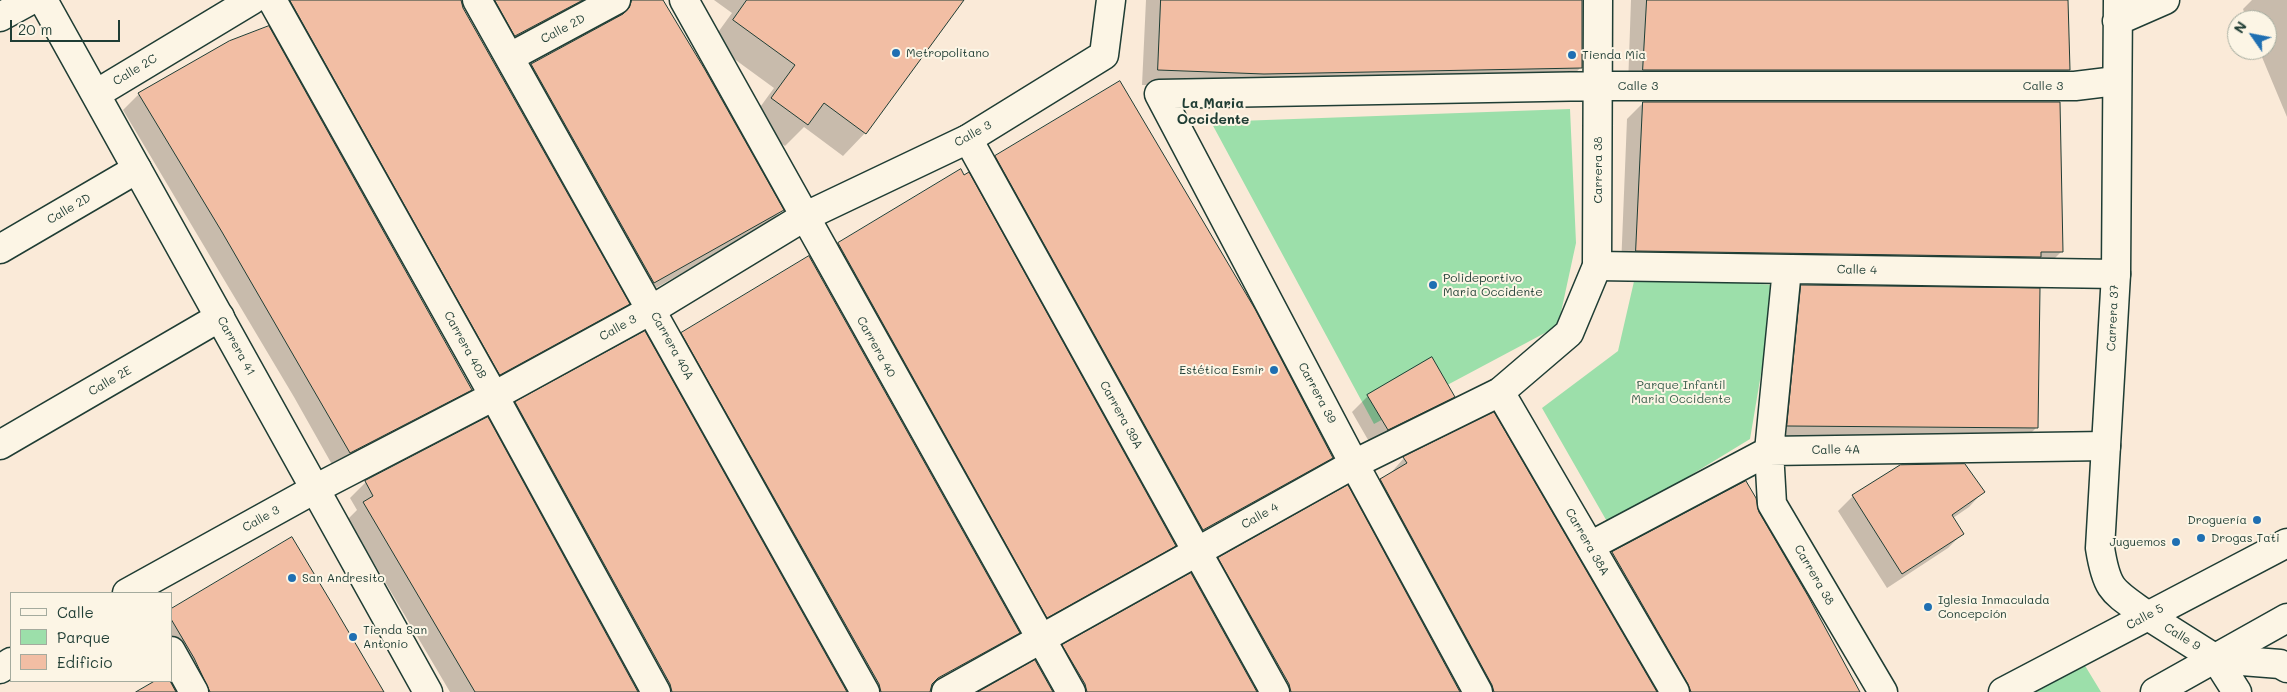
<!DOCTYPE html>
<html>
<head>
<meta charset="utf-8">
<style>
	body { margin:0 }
	#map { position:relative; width:2287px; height:692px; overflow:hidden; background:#faead8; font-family:Mali,sans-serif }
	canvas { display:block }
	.legend { position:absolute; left:10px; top:592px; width:162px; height:90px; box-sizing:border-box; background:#fcf5e5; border:1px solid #a4ab9e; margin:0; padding:6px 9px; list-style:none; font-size:15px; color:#1f3d34 }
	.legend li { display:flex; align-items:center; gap:10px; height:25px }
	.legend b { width:25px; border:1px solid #a4ab9e }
	.north { position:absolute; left:2227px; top:10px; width:50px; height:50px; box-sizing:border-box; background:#fcf5e5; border:1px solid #a4ab9e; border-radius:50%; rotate:303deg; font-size:14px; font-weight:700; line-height:20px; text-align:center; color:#1f3d34 }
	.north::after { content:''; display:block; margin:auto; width:18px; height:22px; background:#1f6fb2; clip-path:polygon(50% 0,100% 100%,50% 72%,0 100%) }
	.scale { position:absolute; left:10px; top:20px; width:110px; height:22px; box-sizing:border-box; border:2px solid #1f3d34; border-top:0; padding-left:6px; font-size:15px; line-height:18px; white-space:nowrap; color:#1f3d34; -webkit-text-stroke:4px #fcf5e5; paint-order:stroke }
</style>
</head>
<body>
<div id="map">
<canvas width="2287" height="692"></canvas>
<ul class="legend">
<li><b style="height:6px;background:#fcf5e5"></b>Calle</li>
<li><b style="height:14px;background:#9cdfaa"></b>Parque</li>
<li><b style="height:14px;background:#f2bea4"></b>Edificio</li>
</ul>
<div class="north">N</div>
<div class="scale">20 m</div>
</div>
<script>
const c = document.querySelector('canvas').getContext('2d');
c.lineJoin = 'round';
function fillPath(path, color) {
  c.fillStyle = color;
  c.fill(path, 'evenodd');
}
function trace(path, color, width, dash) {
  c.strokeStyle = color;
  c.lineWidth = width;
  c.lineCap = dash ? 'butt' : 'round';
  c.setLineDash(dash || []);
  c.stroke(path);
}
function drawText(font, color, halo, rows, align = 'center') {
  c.font = font + ' Mali,sans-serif';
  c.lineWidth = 4;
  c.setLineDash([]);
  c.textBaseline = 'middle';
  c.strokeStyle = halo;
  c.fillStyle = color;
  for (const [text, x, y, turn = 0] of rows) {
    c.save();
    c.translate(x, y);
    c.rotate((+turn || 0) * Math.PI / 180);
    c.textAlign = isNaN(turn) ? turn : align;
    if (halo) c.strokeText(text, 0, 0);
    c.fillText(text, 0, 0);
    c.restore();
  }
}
const green = new Path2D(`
	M1570,109l6,134 -18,83 -184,98 -163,-302z
	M1635,277l141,8 -26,154 -141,86 -67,-117 76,-57z
	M2084,664l17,28h-66z`);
const shadow = new Path2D(`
	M295,0h165l2,8 166,296 -16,16 -128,70 -209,-372z
	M461,0h139l-101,52 -31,-50z
	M600,0h63l119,210 -16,16 -128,72 -123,-217 16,-16 85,-46 -2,-11z
	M714,0h249l-98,133 -22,23 -39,-29 -19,19 -35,-25 24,-33 -63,-46 21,-29z
	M1146,0h435v67l-16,17 -318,5 -105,-4z
	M1631,0h436l2,70 -16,16h-425z
	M2252,0h35v117l-28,-67h8v-30h-20l-4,-11z
	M230,42l241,347 -16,16 -121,63 -40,-71 -171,-287 16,-16z
	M1643,103l419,148 -16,16h-425l6,-148z
	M996,157l336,301 -16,16 -129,71 -207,-372z
	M839,244l335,301 -16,16 -127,72 -208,-373z
	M1802,286l235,141 -16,16 -249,-2 14,-139z
	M682,334l336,299 -16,16 -72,40 -1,3h-71l-192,-342z
	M1368,396l85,1 -16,16 -66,32 -19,-33z
	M516,403l330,289h-197l-149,-273z
	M1404,458l251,234h-184l-106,-196 16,-16 8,-5z
	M1900,466l83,26 -14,15 -16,11 9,16 -14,14 -61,40 -49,-77 15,-15z
	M366,482l271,210h-187l-102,-173 9,-9 -7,-12z
	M1746,482l11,30 101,180h-190l-72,-123 16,-16z
	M1219,559l240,133h-191l-65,-117z
	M171,610l212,82h-196l-16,-28z
	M1063,646l193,46h-192l-17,-30z`);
const building = new Path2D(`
	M290,0h171l2,8 167,296 -130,71z
	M495,0h88l-68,36z
	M632,0h31l41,68 80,142 -130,73 -123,-219 92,-50 6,-6z
	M747,0h217l-98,134 -42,-31 -16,22 -37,-27 24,-33 -62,-45z
	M1161,0h421v68l-318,6 -106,-4z
	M1647,0h421l2,70h-427z
	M269,26l203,364 -122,63 -128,-221 -84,-139 91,-52z
	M1120,81l135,228 78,149 -130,72 -208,-374z
	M1643,102h417l3,150h-22v5l-405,-6z
	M961,169l3,6 5,-3 207,374 -129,72 -209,-375z
	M809,256l211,377 -82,45 -6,6 -2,8h-49l-2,-8 -198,-351z
	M1801,285l239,3 -2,140 -251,-2z
	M645,331l202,361h-175l-2,-8 -155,-282z
	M1432,357l23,40 -67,33 -21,-35z
	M1494,412l163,280h-163l-2,-7 -112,-206 27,-16 -4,-6z
	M488,417l150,275h-163l-112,-190 10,-6 -8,-15z
	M1965,464l20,28 -33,23 12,19 -62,40 -50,-79 48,-30z
	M1746,481l10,17 3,14 49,84 52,96h-169l-3,-8 -76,-132z
	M1348,485l112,207h-169l-2,-8 -71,-126z
	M292,537l42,70 50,85h-174l-16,-34 -23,-39v-10z
	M1191,573l66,119h-170l-2,-8 -23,-39z
	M1035,660l18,32h-75z
	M155,681h15l6,11h-40z`);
const pedestrian = new Path2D(`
	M272,0l222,396 162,296
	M477,0l388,692
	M684,0l387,692
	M0,17l31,-17
	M510,57l106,-57
	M1598,86h477l41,-5
	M96,94l156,-94
	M968,139l307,553
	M0,249l137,-80
	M1597,266l519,8
	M1787,269l-18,182 3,53 111,188
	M1500,392l175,300
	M0,445l220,-128
	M1354,464l124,228
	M1590,546l179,-95 337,-5
	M171,651l23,41`);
const minor = new Path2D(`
	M2118,0l-2,274 -16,274c7,44 13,43 48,68
	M2117,21l48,-21
	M1354,464l-195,-370 439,-8
	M127,593l188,-104 179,-93 157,-86 153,-93 164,-78 136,-84 7,-55
	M0,669l11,-7
	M946,692l408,-228 146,-72 69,-59 28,-67 1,-266`);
const tertiary = new Path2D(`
	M43,0l385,692
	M2148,616l68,43 21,33
	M2216,659l64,5 7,4`);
const secondary = new Path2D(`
	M2003,692l284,-149
	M2155,692l132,-74`);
const markers = [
	[896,53,5,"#1f6fb2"],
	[1572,55,5,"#1f6fb2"],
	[1433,285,5,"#1f6fb2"],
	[1274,370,5,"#1f6fb2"],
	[2257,520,5,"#1f6fb2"],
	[2201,538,5,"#1f6fb2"],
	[2176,542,5,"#1f6fb2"],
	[292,578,5,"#1f6fb2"],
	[1928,607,5,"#1f6fb2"],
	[353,637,5,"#1f6fb2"]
];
const streetNames = [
	["Calle 2D",563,29,-28],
	["Calle 2C",135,70,-31],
	["Calle 3",1638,86],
	["Calle 3",2043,86],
	["Calle 3",973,134,-29],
	["Carrera 38",1598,170,-90],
	["Calle 2D",69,209,-30],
	["Calle 4",1857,270,1],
	["Carrera 37",2113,318,-87],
	["Calle 3",618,328,-29],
	["Carrera 40B",465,345,61],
	["Carrera 41",236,346,61],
	["Carrera 40A",672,346,61],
	["Carrera 40",876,347,61],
	["Calle 2E",110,381,-30],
	["Carrera 39",1317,393,62],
	["Carrera 39A",1121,415,61],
	["Calle 4A",1836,450,-1],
	["Calle 4",1260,516,-29],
	["Calle 3",261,519,-29],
	["Carrera 38A",1587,542,60],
	["Carrera 38",1814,575,60],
	["Calle 5",2145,617,-28],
	["Calle 9",2182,637,32]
];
const poiNames = [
	["Metropolitano",906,53],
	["Tienda Mia",1582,55],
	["Polideportivo",1443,278],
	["Maria Occidente",1443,292],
	["Estética Esmir",1264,370,"right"],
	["Droguería",2247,520,"right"],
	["Drogas Tati",2211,538],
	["Juguemos",2166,542,"right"],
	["San Andresito",302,578],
	["Iglesia Inmaculada",1938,600],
	["Concepción",1938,614],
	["Tienda San",363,630],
	["Antonio",363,644]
];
const parkNames = [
	["Parque Infantil",1681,385],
	["Maria Occidente",1681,399]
];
const neighbourhoodNames = [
	["La Maria",1213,104],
	["Occidente",1213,120]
];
fillPath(green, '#9cdfaa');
fillPath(shadow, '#0003');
fillPath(building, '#f2bea4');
trace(building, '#1f3d34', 1);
trace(pedestrian, '#1f3d34', 31);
trace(minor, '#1f3d34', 31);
trace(tertiary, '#1f3d34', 31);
trace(secondary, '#1f3d34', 31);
trace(pedestrian, '#fcf5e5', 28);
trace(minor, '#fcf5e5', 28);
trace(tertiary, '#fcf5e5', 28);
trace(secondary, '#fcf5e5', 28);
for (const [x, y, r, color] of markers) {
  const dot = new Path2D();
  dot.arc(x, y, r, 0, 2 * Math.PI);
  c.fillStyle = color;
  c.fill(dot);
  trace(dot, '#fcf5e5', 2);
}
drawText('12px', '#1f3d34', '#fcf5e5', streetNames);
drawText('12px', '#1f3d34', '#fcf5e5', poiNames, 'left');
drawText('12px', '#385d4c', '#fcf5e5', parkNames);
drawText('bold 14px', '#1f3d34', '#fcf5e5', neighbourhoodNames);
</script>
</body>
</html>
